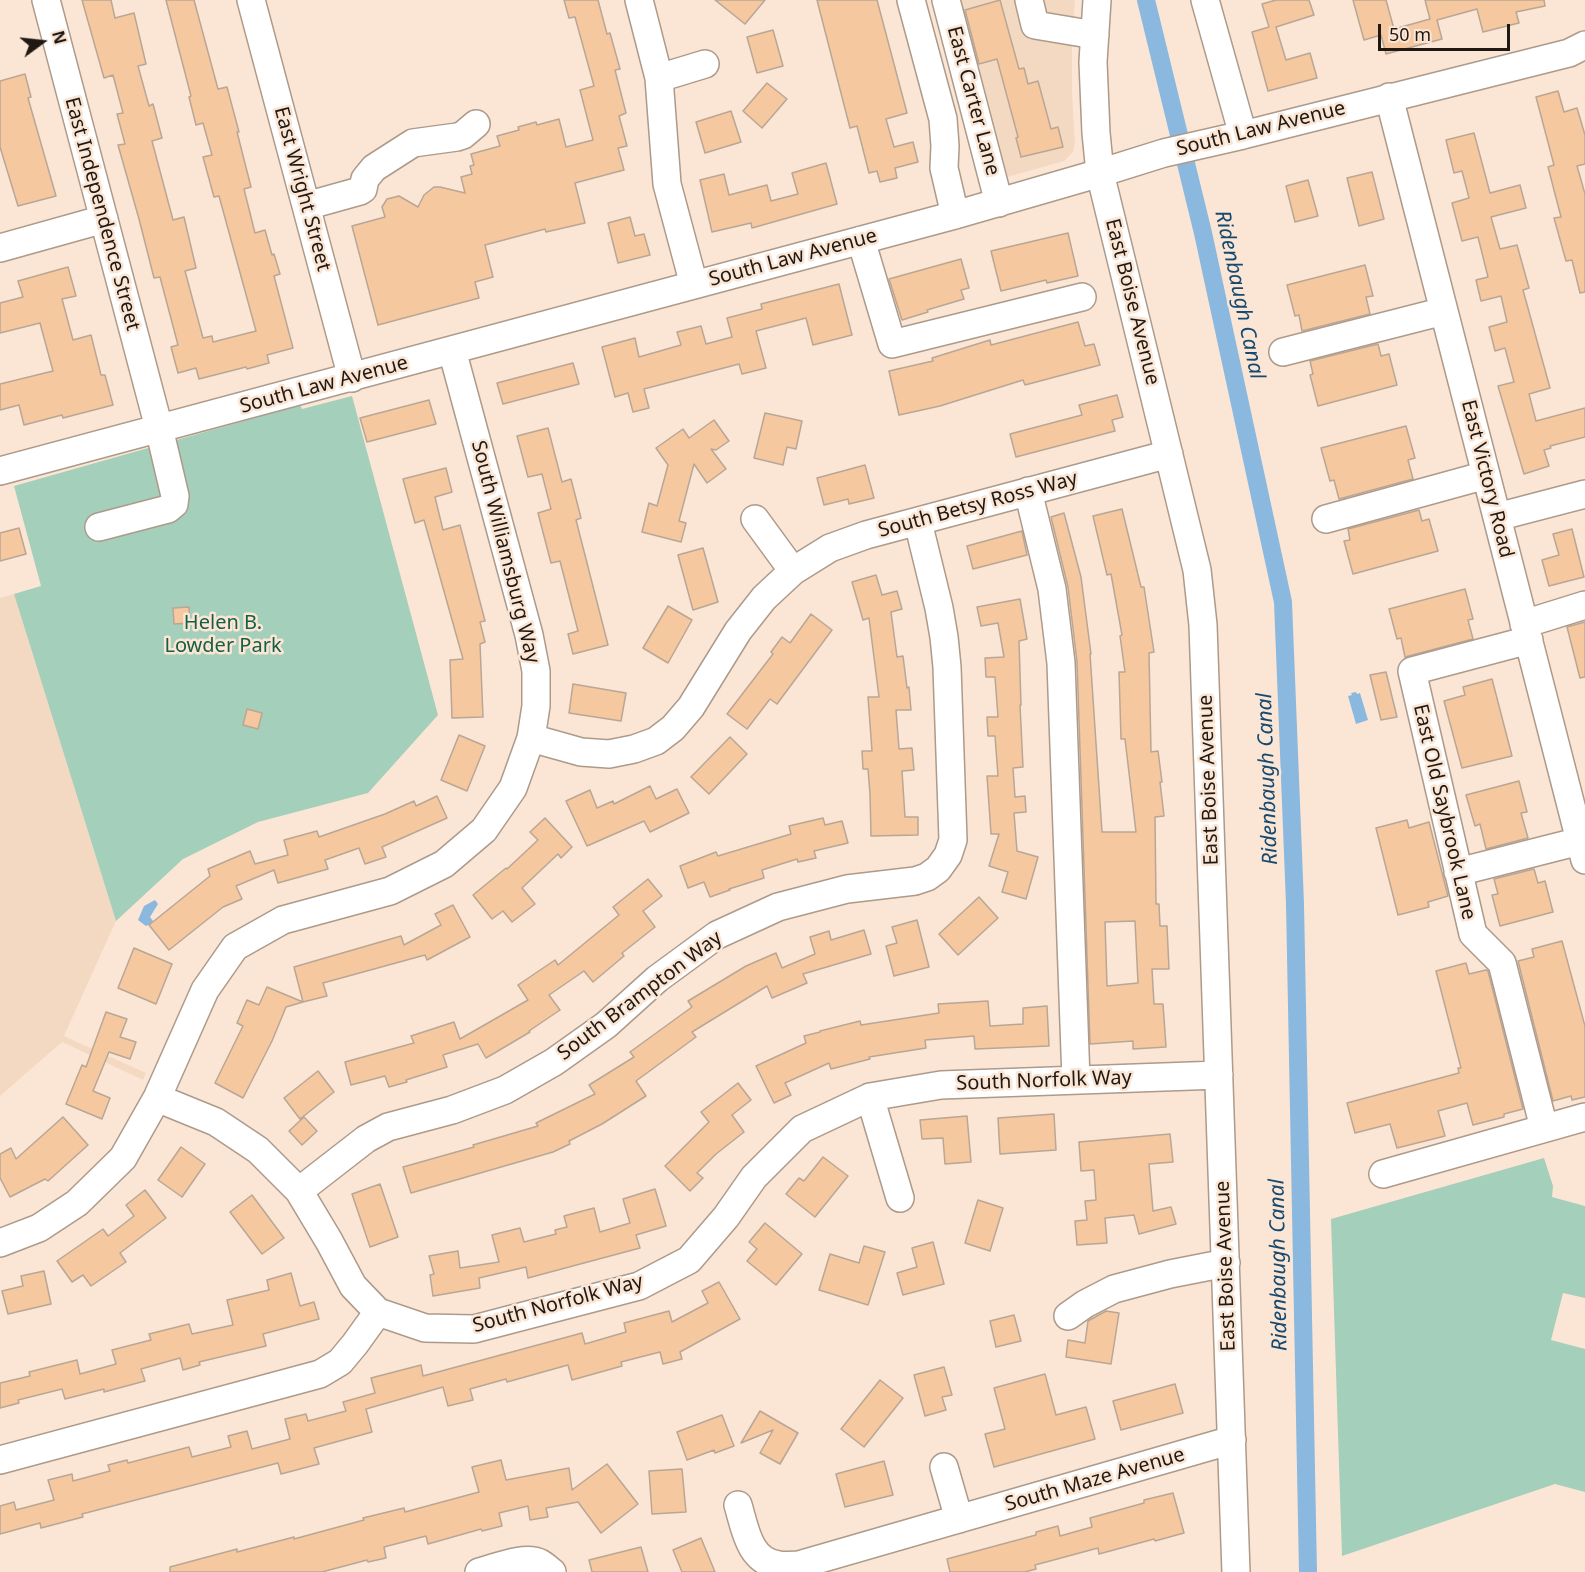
<!DOCTYPE html>
<html>
<head>
<meta charset="utf-8">
<style>
	body { margin:0 }
	#map { position:relative; width:1585px; height:1572px; overflow:hidden; background:#fbe6d5; font-family:"Noto Sans",sans-serif }
	canvas { display:block }
	.north { position:absolute; left:12px; top:12px; width:60px; height:60px; -webkit-text-stroke:4px #fbe6d5; paint-order:stroke; rotate:75deg; font-size:16px; font-weight:700; line-height:24px; text-align:center; color:#201913 }
	.north::after { content:''; display:block; margin:auto; width:21px; height:27px; background:#201913; clip-path:polygon(50% 0,100% 100%,50% 72%,0 100%) }
	.scale { position:absolute; left:1378px; top:24px; width:132px; height:27px; box-sizing:border-box; border:3px solid #201913; border-top:0; padding-left:8px; font-size:18px; line-height:21px; white-space:nowrap; color:#201913; -webkit-text-stroke:4px #fbe6d5; paint-order:stroke }
</style>
</head>
<body>
<div id="map">
<canvas width="1585" height="1572"></canvas>
<div class="north">N</div>
<div class="scale">50 m</div>
</div>
<script>
const c = document.querySelector('canvas').getContext('2d');
c.lineJoin = 'round';
function fillPath(path, color) {
  c.fillStyle = color;
  c.fill(path, 'evenodd');
}
function trace(path, color, width, dash) {
  c.strokeStyle = color;
  c.lineWidth = width;
  c.lineCap = dash ? 'butt' : 'round';
  c.setLineDash(dash || []);
  c.stroke(path);
}
function drawText(font, color, halo, rows, align = 'center') {
  c.font = font + ' "Noto Sans",sans-serif';
  c.lineWidth = 5;
  c.setLineDash([]);
  c.textBaseline = 'middle';
  c.strokeStyle = halo;
  c.fillStyle = color;
  for (const [text, x, y, turn = 0] of rows) {
    c.save();
    c.translate(x, y);
    c.rotate((+turn || 0) * Math.PI / 180);
    c.textAlign = isNaN(turn) ? turn : align;
    if (halo) c.strokeText(text, 0, 0);
    c.fillText(text, 0, 0);
    c.restore();
  }
}
const built = new Path2D(`
	M959,0h116l-3,48v46l3,48 -2,10 -9,9 -85,24 -29,-110 26,-7z
	M14,594l102,327 -52,115 82,37 -3,7 -81,-38 -62,54v-498z`);
const green = new Path2D(`
	M352,396l86,319 -70,78 -110,29 -75,37 -67,62 -102,-327 27,-8 -27,-100 286,-81 2,4z
	M1544,1158l9,28 -1,11 33,9v92l-22,-5 -12,47 34,9v143l-30,-8 -213,72 -11,-337z`);
const water = new Path2D(`
	M1356,692l1,2 3,-1 8,27 -12,4 -8,-28 4,-1 -1,-2z
	M155,900l3,4 -8,13 3,4 -3,3 -4,2 -8,-6 6,-14z`);
const canal = new Path2D(`
	M1146,0l57,233 80,369 12,302 13,668`);
const building = new Path2D(`
	M82,0h29l4,18 19,-5 12,51 -8,2 11,40 4,-2 9,34 -10,3 21,79 11,-3 12,51 -11,3 18,67 9,-2 1,6 43,-11 -37,-135 -5,1 -11,-40 9,-2 -9,-32 -7,2 -7,-28 2,-1 -25,-96h28l24,89 9,-2 12,45h-2l14,55 -7,2 11,44 10,-3 7,25 2,-1 6,20 -6,2 19,72 -26,7 2,8 -22,6 -1,-2 -47,12 -3,-11 -18,5 -7,-26 7,-2 -18,-68 -6,1 -15,-59 -21,-74 7,-1 -8,-30 6,-1 -10,-38 -9,3z
	M564,0h34l9,34 3,-1 10,36 -5,1 11,43 -7,3 8,30 -9,2 6,22 -49,13 10,40 -39,9 -1,-3 -60,16 8,32 -18,5 4,16 -101,27 -26,-99 33,-9 -3,-10 5,-8 12,-3 19,11 6,-12 10,-8h6l25,6 -4,-16 11,-3 -2,-8 4,-1 -3,-11 29,-8 -3,-10 22,-6 -1,-3 18,-5 1,3 22,-6 7,28 27,-7 -13,-50 14,-4 -19,-69 -6,1z
	M715,0h50l-20,24z
	M817,0h60l30,113 -21,6 8,28 19,-5 5,20 -23,6 2,10 -17,4 -3,-11 -8,2 -12,-47 -7,2z
	M1000,0l19,69 5,-1 4,16 10,-3 13,48 7,-2 5,20 -42,10 -5,-19 2,-1 -21,-78 -18,5 -14,-54z
	M1276,0h33l5,15 -38,12 10,33 24,-7 7,25 -49,13 -16,-59 17,-5 -7,-23z
	M1353,0h33l8,29 36,-10 -5,-19h119l1,6 -29,6 3,11 -36,9 -6,-23 -40,11 5,19 -56,15 -5,-19 -17,5z
	M773,30l10,36 -26,7 -10,-36z
	M25,74l6,23 -3,1 28,98 -38,10 -18,-59v-66z
	M767,83l20,16 -25,29 -19,-17z
	M1558,91l6,21 13,-4 8,27v29l-8,2 8,28v98l-5,1 -8,-33 -6,1 -12,-43 7,-1 -13,-50 6,-2 -18,-68z
	M731,111l10,31 -36,11 -9,-31z
	M1474,133l16,60 30,-8 6,23 -35,9 9,32 17,-4 12,43 -6,2 27,98 -21,6 7,27 49,-13v29l-35,9 1,2 -7,2 5,16 -25,8 -26,-88 16,-4 -9,-34 -10,3 -6,-24 18,-5 -6,-26 -20,5 -5,-21 12,-3 -10,-40 -16,4 -10,-38 17,-5 -7,-27 -8,2 -8,-33z
	M826,163l11,41 -85,24 -1,-5 -39,9 -12,-52 24,-6 5,21 38,-10 4,16 27,-7 -6,-21z
	M1372,172l12,47 -25,7 -12,-48z
	M1308,180l10,36 -23,6 -9,-36z
	M630,217l5,19 9,-2 6,21 -32,8 -10,-40z
	M1068,233l10,43 -31,7 -1,-3 -45,11 -10,-40z
	M961,259l8,29 -8,2 3,9 -37,11 1,2 -26,8 -13,-41z
	M1365,265l8,31 -7,1 4,17 -68,17 -3,-16 -4,1 -8,-31z
	M68,267l8,29 -14,3 11,41 18,-5 10,40h4l8,30 -50,13 -1,-3 -38,10 -5,-20 -19,5v-26l53,-13 -13,-48 -40,10v-30l23,-6 -5,-16z
	M839,284l13,51 -39,10 -7,-27 -50,13 10,37 -24,6 -3,-10 -95,25 5,19 -16,4 -5,-19 -13,4 -13,-50 33,-9 4,19 42,-12 -4,-13 24,-6 5,18 26,-7 -5,-19 35,-9 -1,-5z
	M1078,322l7,24 9,-2 6,21 -75,20 -2,-5 -83,26 -41,9 -10,-44 44,-10 -1,-3 58,-18 1,5z
	M1378,344l3,12 8,-2 8,31 -79,21 -8,-31 3,-1 -3,-13z
	M573,363l6,21 -76,20 -6,-21z
	M1117,395l6,22 -11,3 3,11 -99,26 -6,-23 72,-19 -3,-10z
	M429,400l7,24 -69,18 -7,-24z
	M765,413l37,8 -6,28 -9,-2 -4,18 -29,-7z
	M714,420l15,21 -13,9 -5,-1 15,20 -19,14 -13,-19 -15,57 7,2 -5,19 -39,-10 7,-29 8,3 11,-41 -12,-17 27,-19 6,9z
	M1406,426l9,32 -7,2 5,19 -74,20 -5,-19 -4,1 -9,-33z
	M548,428l14,54 9,-3 10,39 -5,2 32,125 -35,9 -5,-20 10,-3 -18,-70 -9,2 -13,-50 13,-4 -9,-35 -14,3 -11,-41z
	M865,465l9,33 -25,6 -1,-5 -24,6 -7,-27z
	M446,468l6,24 -17,5 8,33 17,-5 25,96 -5,1 5,20 -5,2 3,73 -31,1 -2,-58 13,-1 -39,-139 -9,3 -12,-44z
	M1122,509l19,78h3l10,65 -5,1 2,99 7,-1 4,31h-2l4,34 -9,1 1,87h3l1,22h7l2,43h-17l2,35h9l3,43 -33,2v-8l-43,3 -13,-382 -9,-75 -17,-70 13,-4 17,64 10,77h-1l12,178h34l-11,-93h-4l-2,-67h6l-5,-36 2,-1 -11,-61 -4,1 -14,-59zM1135,921l3,62 -31,3 -2,-64z
	M1419,510l3,11 7,-2 9,32 -85,23 -9,-33 6,-1 -2,-11z
	M19,528l7,26 -26,7v-28z
	M1572,529l12,48 -35,9 -7,-26 17,-5 -6,-21z
	M1022,531l5,24 -54,14 -6,-23z
	M703,548l15,54 -25,8 -15,-55z
	M876,575l6,20 15,-4 5,18 -11,3 6,45 6,-1 4,32 2,-1 2,23h-15l3,39 13,-1 2,22 -12,1 3,46h13v18l-47,1 -1,-42 -2,-25h-5l-1,-18h10l-4,-54h11l-10,-79 -6,2 -11,-38z
	M1465,589l8,30 -5,1 5,19 -68,18 -4,-19 -4,1 -8,-30z
	M1020,599l7,40 -8,2 2,64h-1l3,62 -10,1 2,29 10,-1 1,16 -12,1 3,38 21,6 -12,42 -24,-7 6,-20 -19,-6 10,-32h-8l-4,-58h11l-3,-40h-7l-1,-19h11l-3,-40h-9l-1,-19 19,-1 -6,-34 -17,3 -4,-19z
	M668,606l24,14 -24,43 -25,-15z
	M189,607l1,16 -16,1 -1,-16z
	M811,614l21,16 -55,74 -7,-5 -23,30 -20,-15 46,-60 -2,-2 11,-15 8,6z
	M1585,622v55l-5,1 -13,-51z
	M1386,672l11,45 -16,3 -11,-45z
	M1492,679l20,77 -50,12 -18,-67 21,-6 -2,-8z
	M573,684l53,9 -5,28 -52,-8z
	M247,709l15,4 -4,16 -15,-4z
	M459,735l26,11 -18,45 -26,-11z
	M730,737l17,17 -38,40 -18,-17z
	M1519,781l8,31 -6,1 7,25 -42,11 -6,-25 -5,2 -9,-31z
	M650,786l6,13 21,-10 12,24 -39,19 -6,-11 -57,25 -21,-45 24,-11 7,18 16,-7 1,3z
	M437,796l10,22 -65,29 4,10 -21,7 -6,-16 -34,12 3,9 -50,14 -4,-13 -38,16 6,13 -19,8 -54,43 -20,-25 61,-49 -2,-7 42,-18 5,13 33,-9 -4,-15 33,-9 2,6 66,-23 29,-13 2,5z
	M545,818l27,29 -11,11 -3,-4 -36,34 13,16 -23,18 -9,-11 -11,8 -19,-24 33,-27 1,1 31,-29 -8,-8z
	M823,818l2,7 17,-4 6,22 -34,8 2,7 -18,4 -1,-3 -35,11 2,8 -35,11 1,1 -20,7 -6,-15 -16,6 -8,-22 36,-14 2,4 73,-22 -2,-8z
	M1407,820l2,8 20,-6 19,74 -20,6 1,5 -31,8 -22,-87z
	M1534,869l4,14 7,-2 8,31 -53,14 -8,-31 6,-1 -4,-15z
	M648,879l14,17 -19,15 12,16 -33,26 2,3 -31,26 -9,-11 -35,24 11,15 -31,21 1,1 -44,26 -8,-14 -35,11 4,12 -41,13 1,2 -18,5 -4,-11 -34,9 -6,-23 69,-19 -3,-7 43,-14 6,17 68,-39 -10,-15 37,-25 3,5 61,-50 -6,-8z
	M979,897l19,21 -40,37 -19,-21z
	M453,905l17,32 -43,23 -2,-5 -102,28 4,13 -24,6 -9,-35 107,-31 3,9 37,-20 -6,-11z
	M917,920l12,47 -35,9 -8,-30 11,-3 -5,-16z
	M864,930l7,24 -68,20 4,9 -35,15 -5,-12 -75,46 4,5 -60,44 10,15 -44,28 -33,17 1,3 -17,8 -142,41 -8,-26 71,-20 -1,-2 65,-19 -2,-3 59,-29 -6,-9 45,-28 -4,-5 62,-45 -4,-6 58,-35 30,-13 6,15 33,-14 -5,-17 19,-6 2,9z
	M1562,941l23,85v71l-13,3 -1,-4 -18,5 -35,-140 16,-4 -2,-8z
	M134,948l38,16 -16,40 -38,-16z
	M1466,963l3,11 17,-4 2,1 35,138 -19,5v3l-31,8 -6,-22 -29,8 7,25 -48,12 -7,-24 -35,9 -8,-30 112,-30 -1,-5h3l-25,-97z
	M267,987l36,15 -17,5 -14,34 -29,57 -28,-15 28,-57 -6,-3 10,-23 12,5z
	M988,1001l2,25 33,-2v-16l24,-2 2,40 -74,3 -1,-13 -49,4 1,8 -57,9 1,2 -39,10 -2,-6 -44,20 6,12 -17,8 -18,-37 50,-23 -2,-7 16,-4v-1l40,-10 1,4 78,-12 -1,-9z
	M106,1012l21,7 -7,18 16,5 -6,17 -21,-7 -16,39 17,7 -8,21 -36,-15 16,-39 4,2z
	M318,1071l16,21 -34,27 -16,-21z
	M738,1083l13,17 -19,15 12,17 -28,22 -19,19 6,5 -13,13 -25,-25 44,-44 -8,-10z
	M1054,1114l2,36 -56,4 -2,-36z
	M967,1116l4,46 -26,2 -2,-26 -21,1 -2,-19z
	M63,1117l25,28 -40,36 -3,-2 -35,18 -10,-19v-24l11,-6 5,11z
	M304,1117l13,14 -15,14 -13,-14z
	M1170,1134l3,28 -24,2 4,47 18,-4 5,17 -37,10 -5,-19 -29,3 2,25 -30,2 -2,-24 12,-1 -2,-19 11,-1 -2,-30 -13,1 -2,-29z
	M181,1147l24,17 -23,33 -24,-17z
	M823,1157l25,19 -33,41 -29,-23 13,-16 5,3z
	M380,1184l18,53 -28,10 -18,-53z
	M655,1189l11,37 -30,9 4,13 -112,30 -2,-11 -47,11 1,10 -47,8 -3,-21 4,-1 -5,-18 29,-5 2,17 39,-6 -7,-27 28,-7 4,14 32,-8 -1,-4 12,-3 -3,-11 30,-8 6,24 30,-9 -7,-24z
	M145,1190l21,28 -46,35 6,9 -35,24 -8,-11 -11,7 -15,-21 46,-32 5,7 26,-20 -8,-11z
	M252,1195l32,43 -22,16 -32,-42z
	M978,1200l25,8 -13,43 -25,-8z
	M765,1223l37,31 -26,31 -29,-24 10,-12 -8,-7z
	M933,1242l11,42 -41,11 -6,-22 20,-6 -5,-19z
	M864,1246l21,6 -17,53 -49,-15 11,-36 29,9z
	M44,1271l7,33 -43,10 -6,-23 21,-5 -2,-10z
	M291,1273l9,33 14,-4 5,17 -56,15 3,12 -67,16 1,3 -17,5 -3,-12 -39,11 4,12 -41,11v-3l-39,10 -3,-10 -44,11 1,3 -19,5v-25l30,-7 -1,-4 48,-12 3,14 36,-10 -4,-14 39,-10 -2,-6 40,-10 3,10 41,-9 -6,-25 42,-10 -2,-10z
	M719,1282l21,37 -60,33 2,7 -19,5 -3,-12 -39,10 1,4 -50,14 -4,-15 -61,17 -1,-3 -36,10 3,11 -25,6 -5,-19 -77,22 6,23 -58,16 5,16 -38,10 -3,-11 -196,51 1,3 -42,11 -1,-5 -40,11v-28l14,-4 2,8 38,-10 -6,-20 24,-6 1,7 37,-10 -2,-6 19,-5 1,3 61,-16 3,10 39,-10 -3,-11 19,-5 5,18 38,-10 -5,-20 21,-5 2,7 38,-10 -3,-9 32,-9 -4,-15 50,-13 2,11 159,-43 3,11 41,-12 -2,-9 45,-12 3,11 36,-19 -6,-12z
	M1106,1311l13,2 -8,51 -45,-7 2,-17 17,3 3,-22z
	M1014,1315l7,26 -25,6 -6,-26z
	M944,1367l8,28 -10,2 4,13 -21,6 -11,-41z
	M1045,1374l11,41 30,-8 9,32 -101,28 -9,-33 20,-5 -11,-41z
	M880,1380l23,18 -39,49 -23,-18z
	M1175,1384l8,29 -62,17 -8,-29z
	M760,1411l38,22 -18,31 -20,-11 13,-23 -32,13z
	M722,1415l12,31 -19,7 -1,-3 -27,10 -10,-28z
	M501,1460l5,20 63,-12 3,22 35,-26 31,40 -37,29 -23,-31 -32,6 2,9 -18,3 -2,-14 -29,7 3,13 -20,5 -1,-2 -53,15 -2,-8 -42,11 2,11 -18,4 -1,-2 -45,12h-152v-5l67,-18v3l57,-15v2l70,-19 -1,-2 41,-10 1,4 74,-20 -7,-25z
	M884,1461l9,34 -48,12 -9,-33z
	M682,1469l4,43 -34,2 -3,-43z
	M1173,1493l11,40 -29,8 -1,-2 -55,15 -1,-6 -63,17 1,4 -11,3h-75l-3,-13 89,-24v-3l22,-6 2,10 32,-9 -2,-9 54,-15v-3z
	M701,1538l14,34h-33l-9,-22z
	M641,1547l7,25h-56l-3,-12z`);
const minor = new Path2D(`
	M46,0l113,428 16,68 -1,8 -6,5 -69,18
	M251,0l101,378
	M639,0l20,78 8,106 27,101
	M911,0l32,119 2,27 -1,22 11,47
	M946,0l53,203
	M1029,0l6,25 60,10
	M1097,0l-4,62 3,71 4,40 97,397 6,55 33,947
	M1205,0l38,135
	M659,78l46,-14
	M1389,97l196,763
	M306,206l54,-15 3,-2 2,-10 9,-11 39,-25 44,-6 6,-2 13,-11
	M861,240l31,104 190,-47
	M0,248l104,-29
	M1283,352l161,-41
	M0,471l955,-256 145,-42 64,-20 79,-18 326,-82 16,-8
	M1028,491l24,98 9,74 15,417
	M1497,517l88,-23
	M755,519l38,52
	M1326,519l160,-44
	M1524,624l61,-19
	M1529,640l-117,31 61,263 29,29 42,165
	M531,738l50,14 28,2 25,-5 22,-8 17,-13 18,-21 47,-76 26,-33 29,-27 37,-23 36,-13 303,-81
	M1458,872l122,-31
	M870,1097l30,101
	M157,1098l59,24 42,28 41,41 30,50 24,45 25,26
	M1383,1174l202,-57
	M299,1191l67,-52 22,-12 64,-17 53,-20 49,-28 52,-37 51,-46 60,-44 61,-28 69,-18 68,-8 12,-4 11,-8 10,-14 5,-15 -6,-173 -3,-30 -5,-29 -21,-86
	M0,1243l39,-15 38,-25 46,-45 34,-60 48,-108 30,-43 48,-27 107,-29 54,-27 40,-34 29,-42 18,-50 5,-32v-35l-7,-36 -77,-285
	M1068,1316l17,-12 29,-15 56,-15 56,-11
	M0,1460l320,-86 20,-12 15,-18 23,-32 47,16 49,1 165,-43 50,-26 37,-43 28,-40 48,-48 68,-32 71,-12 278,-10
	M944,1467l15,52
	M738,1505c7,23 11,57 41,60 7,1 14,0 20,0l433,-125
	M479,1572c16,-4 46,-17 61,-9 4,2 8,6 12,9`);
const streetNames = [
	["East Carter Lane",973,101,75],
	["South Law Avenue",1261,129,-14],
	["East Wright Street",302,189,75],
	["East Independence Street",102,214,75],
	["South Law Avenue",793,258,-15],
	["East Boise Avenue",1132,302,76],
	["South Law Avenue",324,385,-15],
	["East Victory Road",1487,479,76],
	["South Betsy Ross Way",978,505,-15],
	["South Williamsburg Way",505,552,76],
	["East Boise Avenue",1209,780,-92],
	["East Old Saybrook Lane",1444,812,77],
	["South Brampton Way",640,996,-37],
	["South Norfolk Way",1044,1081,-2],
	["East Boise Avenue",1226,1266,-92],
	["South Norfolk Way",558,1304,-15],
	["South Maze Avenue",1095,1480,-16]
];
const parkNames = [
	["Helen B.",223,623],
	["Lowder Park",223,646]
];
const waterNames = [
	["Ridenbaugh Canal",1239,295,78],
	["Ridenbaugh Canal",1268,779,-92],
	["Ridenbaugh Canal",1279,1265,-91]
];
fillPath(built, '#f4d9c2');
fillPath(green, '#a4cfba');
fillPath(water, '#8ab8df');
trace(canal, '#8ab8df', 18);
fillPath(building, '#f6c89f');
trace(building, '#b9a695', 1.5);
trace(minor, '#ad9a8a', 30);
trace(minor, '#fff', 27);
drawText('20px', '#201913', '#fbe6d5', streetNames);
drawText('20px', '#145f45', '#fbe6d5', parkNames);
drawText('italic 21px', '#164970', '#fbe6d5', waterNames);
</script>
</body>
</html>
